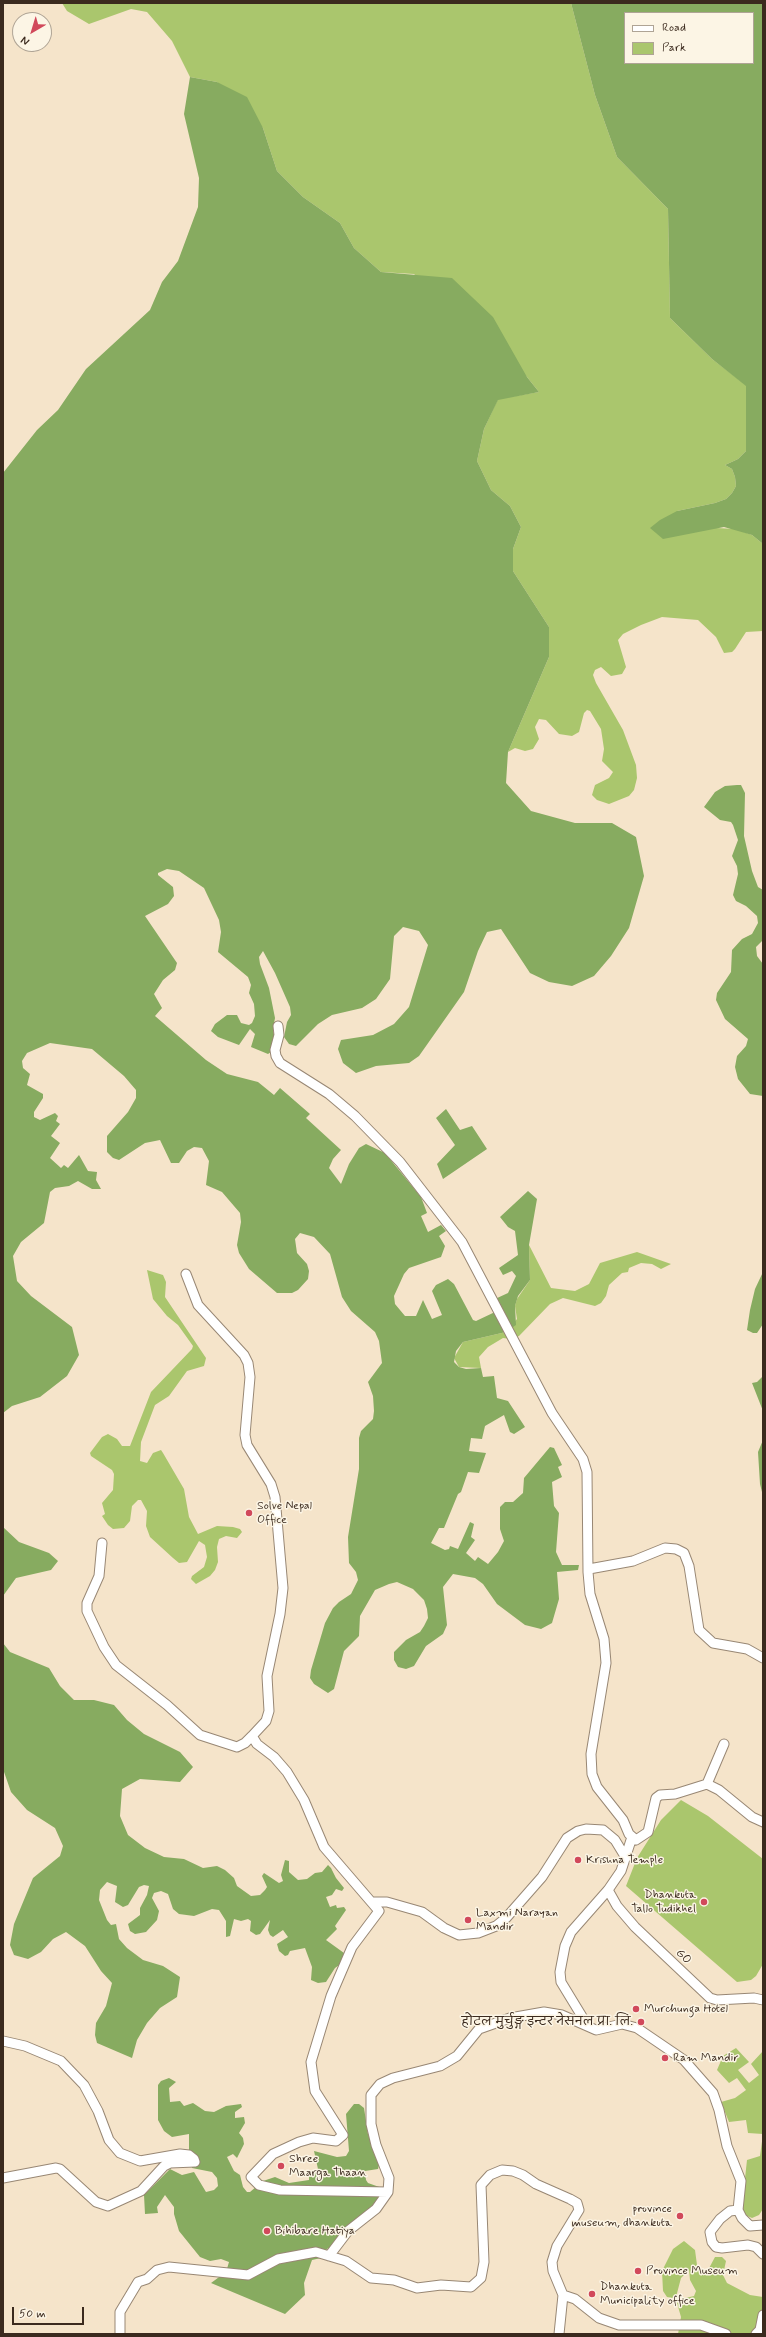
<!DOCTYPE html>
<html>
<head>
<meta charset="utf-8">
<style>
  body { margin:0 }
  #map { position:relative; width:766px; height:2337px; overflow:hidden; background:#f5e4ca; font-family:Mynerve,sans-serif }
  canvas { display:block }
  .frame { position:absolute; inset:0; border:4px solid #3b2a1e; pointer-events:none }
  .legend { position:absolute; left:624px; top:12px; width:130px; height:52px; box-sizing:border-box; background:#fcf5e5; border:1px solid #afa495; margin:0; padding:5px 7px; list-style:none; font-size:12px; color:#3b2a1e }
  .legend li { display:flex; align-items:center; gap:8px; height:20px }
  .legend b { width:20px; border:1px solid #afa495 }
  .north { position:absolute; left:12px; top:12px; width:40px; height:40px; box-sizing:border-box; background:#fcf5e5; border:1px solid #afa495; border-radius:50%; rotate:218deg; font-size:11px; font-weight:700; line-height:16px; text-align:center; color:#3b2a1e }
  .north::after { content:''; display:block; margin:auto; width:14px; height:18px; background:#d1495b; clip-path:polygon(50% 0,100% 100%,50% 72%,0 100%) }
  .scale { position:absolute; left:12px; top:2307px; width:72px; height:18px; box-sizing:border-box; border:2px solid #3b2a1e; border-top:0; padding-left:5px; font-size:12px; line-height:14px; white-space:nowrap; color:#3b2a1e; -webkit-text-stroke:3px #fcf5e5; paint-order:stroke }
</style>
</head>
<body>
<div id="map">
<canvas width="766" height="2337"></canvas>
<div class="frame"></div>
<ul class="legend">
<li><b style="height:5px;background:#fff"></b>Road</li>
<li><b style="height:11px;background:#aac66d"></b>Park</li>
</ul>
<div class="north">N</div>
<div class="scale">50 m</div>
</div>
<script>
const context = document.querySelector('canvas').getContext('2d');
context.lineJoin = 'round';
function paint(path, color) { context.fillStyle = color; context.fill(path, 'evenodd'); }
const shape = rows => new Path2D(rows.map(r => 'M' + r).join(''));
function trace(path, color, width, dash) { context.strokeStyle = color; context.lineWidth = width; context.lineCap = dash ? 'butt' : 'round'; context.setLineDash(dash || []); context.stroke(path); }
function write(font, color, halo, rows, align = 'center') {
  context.font = font + ' Mynerve,"Playpen Sans Deva",sans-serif'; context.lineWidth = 3; context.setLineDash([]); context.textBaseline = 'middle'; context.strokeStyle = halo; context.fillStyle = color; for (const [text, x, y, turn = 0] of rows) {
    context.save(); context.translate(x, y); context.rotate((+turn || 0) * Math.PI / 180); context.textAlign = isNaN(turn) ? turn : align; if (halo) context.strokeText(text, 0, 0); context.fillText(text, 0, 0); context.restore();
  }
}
paint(shape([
  [62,3,571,3,595,95,617,157,668,209,670,318,712,359,746,385,746,451,738,459,725,465,732,469,735,477,736,486,732,493,726,499,715,503,677,511,716,528,736,529,752,535,763,544,763,631,746,632,735,649,732,652,724,653,716,637,698,620,662,617,641,625,623,634,618,640,626,667,622,674,611,676,601,667,595,670,593,675,596,683,623,730,636,765,637,778,634,790,629,796,609,804,597,800,592,795,595,785,609,778,613,772,602,761,604,749,601,729,590,711,587,710,584,713,579,732,572,736,559,734,546,720,539,719,535,727,539,739,533,749,525,751,515,748,508,752,549,657,549,627,513,571,513,549,521,527,510,506,491,490,477,461,484,429,498,399,539,392,527,377,414,274,381,272,354,248,340,223,303,197,277,171,263,128,217,82,190,77,172,41,147,12,131,9,89,24,67,11],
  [529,1245,551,1288,575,1291,589,1284,600,1263,637,1252,671,1264,661,1269,652,1264,641,1263,629,1268,628,1272,622,1273,609,1285,606,1296,601,1303,595,1306,563,1298,550,1304,519,1336,511,1339,503,1338,488,1347,479,1357,481,1368,459,1367,454,1358,463,1342,506,1332,517,1319,515,1306,517,1299,530,1280],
  [147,1270,163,1275,166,1282,165,1297,206,1358,204,1366,187,1371,169,1396,155,1405,141,1442,140,1461,147,1463,153,1453,161,1450,163,1453,184,1489,189,1517,198,1534,217,1526,233,1527,240,1529,242,1532,237,1538,226,1536,219,1539,217,1547,218,1562,215,1570,210,1576,196,1584,191,1579,192,1576,204,1567,207,1557,205,1545,199,1541,187,1562,179,1563,173,1558,150,1537,146,1526,147,1511,141,1500,138,1500,132,1506,130,1521,124,1528,113,1529,108,1525,102,1516,105,1514,102,1503,113,1490,114,1474,112,1470,91,1456,90,1453,102,1437,108,1434,117,1439,122,1446,130,1446,151,1392,192,1349,193,1346,178,1325,167,1316,153,1299],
  [681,1800,708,1816,763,1859,763,1964,756,1976,751,1980,737,1982,626,1886,637,1858,661,1820],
  [736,2048,749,2062,738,2070,749,2083,759,2075,751,2064,763,2051,763,2209,759,2215,752,2218,745,2215,742,2206,747,2160,760,2156,763,2134,748,2133,746,2120,729,2122,721,2102,735,2098,746,2090,737,2078,729,2083,717,2070,723,2056],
  [684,2241,695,2250,697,2265,701,2272,707,2272,715,2257,722,2257,726,2261,723,2275,727,2283,750,2295,763,2297,763,2334,678,2334,681,2317,677,2303,681,2299,694,2296,696,2291,690,2280,689,2270,681,2278,676,2297,673,2298,667,2297,663,2291,662,2271,673,2249]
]), '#aac66d');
paint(shape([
  [571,3,763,3,763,544,752,535,724,527,663,539,650,528,660,520,677,511,715,503,726,499,732,493,736,486,735,477,732,469,725,465,738,459,746,451,746,386,712,359,670,318,668,209,617,157,595,95],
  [625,13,753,13,753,63,625,63],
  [190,77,217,82,247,97,263,128,277,171,303,197,340,223,354,248,381,272,452,278,493,317,527,377,539,392,498,400,484,429,477,461,491,490,510,506,521,527,513,549,513,571,549,627,549,657,508,752,506,783,531,811,575,823,612,823,636,837,644,876,629,928,611,956,594,976,572,986,549,982,530,973,501,929,487,932,478,951,464,992,419,1056,409,1063,376,1066,356,1073,343,1063,338,1049,341,1040,373,1035,394,1024,409,1007,428,945,419,931,403,927,394,936,390,979,376,999,362,1008,332,1015,318,1024,296,1046,289,1044,284,1037,287,1022,291,1015,290,1007,275,973,263,951,259,957,260,964,269,988,275,1018,273,1029,275,1040,271,1052,268,1054,251,1047,255,1034,250,1029,239,1045,218,1037,211,1031,215,1024,227,1015,237,1015,241,1023,249,1025,252,1023,255,1016,254,1004,249,993,251,985,248,977,218,952,221,932,219,920,204,888,179,871,167,869,158,873,158,875,173,887,174,896,168,904,145,916,177,963,175,970,163,980,154,994,162,1008,155,1016,206,1060,227,1074,258,1082,274,1095,280,1088,310,1114,306,1118,341,1150,333,1159,329,1168,341,1184,349,1164,359,1148,366,1144,385,1153,421,1197,427,1213,421,1216,428,1232,441,1225,446,1231,439,1236,445,1246,441,1257,409,1268,404,1274,394,1296,395,1304,405,1316,416,1316,423,1300,432,1319,442,1315,432,1291,436,1285,448,1279,454,1284,473,1320,476,1321,495,1312,506,1332,463,1342,456,1351,454,1362,459,1367,466,1369,481,1368,483,1377,494,1376,497,1398,508,1401,525,1427,514,1434,510,1432,504,1415,485,1426,482,1439,471,1438,469,1451,486,1453,479,1473,468,1472,461,1492,458,1494,444,1528,439,1528,431,1543,445,1550,449,1549,450,1546,458,1549,470,1522,474,1524,471,1537,475,1540,466,1553,475,1561,478,1557,488,1564,498,1552,504,1541,500,1529,500,1507,505,1502,513,1502,523,1493,524,1478,550,1447,554,1448,562,1465,558,1467,562,1477,552,1482,554,1506,559,1513,556,1552,562,1565,579,1565,578,1570,557,1572,559,1599,552,1623,541,1629,525,1625,497,1604,483,1584,475,1578,453,1574,443,1587,447,1625,443,1634,426,1646,414,1666,406,1669,398,1667,394,1660,394,1652,406,1640,420,1632,424,1626,428,1618,427,1609,424,1600,413,1589,397,1582,389,1584,375,1590,360,1616,359,1636,344,1651,334,1689,328,1693,314,1684,310,1678,311,1670,325,1623,333,1608,339,1602,351,1594,358,1580,356,1572,349,1563,348,1537,359,1469,359,1438,361,1431,373,1419,374,1411,373,1396,368,1382,382,1363,379,1341,375,1332,351,1311,342,1297,330,1254,314,1237,300,1233,295,1239,297,1253,307,1264,309,1271,308,1279,298,1290,292,1293,277,1293,249,1269,239,1253,237,1245,241,1222,240,1213,222,1192,206,1185,209,1161,202,1148,194,1147,187,1151,179,1163,171,1163,160,1140,145,1143,119,1160,113,1158,107,1152,107,1136,128,1112,136,1098,136,1090,124,1076,92,1049,50,1043,27,1053,22,1061,23,1068,30,1074,27,1085,43,1094,43,1098,34,1112,34,1117,40,1120,55,1113,58,1116,56,1121,60,1124,51,1136,60,1143,50,1158,61,1168,64,1165,68,1168,79,1155,88,1171,97,1172,96,1180,101,1189,92,1189,78,1181,69,1186,55,1188,50,1192,44,1223,21,1242,13,1256,17,1281,31,1296,72,1327,79,1355,67,1376,40,1397,12,1406,3,1413,3,473,37,430,58,410,86,369,150,310,162,282,178,261,198,207,199,178,184,114],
  [737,785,741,785,745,793,744,836,752,871,758,887,763,890,763,940,756,947,757,956,763,964,763,1096,750,1094,738,1079,735,1067,737,1056,746,1046,748,1039,725,1019,716,1000,717,993,731,972,732,950,742,939,752,934,758,923,757,916,746,906,736,901,733,895,738,874,737,866,732,856,738,840,733,825,731,822,720,820,704,807,715,792,725,786],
  [446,1109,460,1130,472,1126,487,1149,443,1179,437,1164,455,1145,436,1118],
  [528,1191,537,1199,529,1245,530,1280,518,1296,515,1306,516,1325,510,1329,495,1299,508,1293,516,1276,512,1271,503,1275,499,1268,518,1255,515,1231,508,1227,500,1217],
  [763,1272,763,1324,757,1333,753,1333,747,1330,750,1310,755,1289],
  [763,1376,763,1411,752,1383,757,1382],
  [763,1440,763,1496,760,1484,758,1452],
  [3,1527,19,1542,49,1553,58,1561,51,1570,16,1578,3,1596],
  [3,1643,10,1652,49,1668,60,1686,74,1700,94,1700,114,1705,127,1720,144,1734,180,1752,193,1767,180,1782,140,1779,122,1789,120,1816,128,1835,145,1848,164,1857,184,1859,203,1868,217,1866,225,1870,234,1878,237,1886,251,1896,260,1895,265,1890,267,1887,262,1876,264,1873,279,1883,283,1881,281,1875,285,1860,289,1861,289,1872,298,1880,307,1879,315,1873,322,1872,328,1865,331,1868,336,1878,344,1888,342,1891,336,1889,332,1895,326,1897,330,1907,336,1905,337,1908,344,1907,346,1910,335,1926,337,1929,326,1940,344,1953,342,1963,335,1968,326,1982,318,1983,311,1980,312,1967,305,1948,290,1951,288,1955,285,1956,279,1951,277,1944,288,1937,283,1930,273,1937,270,1935,268,1930,270,1920,260,1934,256,1935,250,1931,251,1921,248,1919,241,1921,234,1919,230,1936,226,1937,226,1921,219,1910,212,1909,194,1916,179,1914,173,1909,168,1894,161,1891,154,1893,152,1898,159,1911,157,1920,146,1932,135,1934,130,1931,128,1924,140,1915,140,1908,147,1895,149,1886,144,1885,139,1887,128,1905,123,1907,115,1902,117,1886,107,1882,100,1890,99,1900,107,1920,111,1925,116,1924,119,1939,127,1948,143,1960,163,1966,180,1977,177,1997,160,2008,147,2023,137,2040,132,2058,97,2043,95,2035,96,2023,106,2006,112,1983,101,1971,85,1946,66,1932,53,1939,41,1952,28,1959,14,1955,10,1945,14,1924,33,1878,60,1856,63,1846,55,1828,27,1810,11,1792,3,1769],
  [169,2078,176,2082,169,2088,170,2102,180,2101,184,2106,193,2103,205,2111,214,2112,226,2106,241,2104,242,2107,235,2112,235,2118,244,2117,245,2123,239,2133,243,2138,244,2144,237,2158,233,2154,227,2157,234,2171,240,2175,243,2187,247,2192,250,2192,263,2181,275,2177,289,2183,309,2180,309,2172,318,2169,314,2151,337,2157,346,2156,349,2151,346,2114,354,2104,359,2104,364,2108,368,2134,379,2165,378,2169,365,2171,366,2180,368,2183,382,2188,380,2196,374,2208,334,2245,327,2249,321,2258,312,2260,304,2283,305,2295,285,2314,211,2283,226,2272,229,2262,221,2259,210,2261,200,2257,179,2231,174,2214,174,2207,165,2195,157,2207,158,2213,145,2214,144,2195,170,2169,182,2175,194,2172,206,2192,214,2190,218,2186,217,2178,212,2172,192,2168,189,2152,189,2134,172,2137,164,2131,158,2120,158,2085,161,2081]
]), '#87ab60');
const minor = shape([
  [278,1026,279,1035,275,1050,276,1056,280,1063,329,1094,355,1116,400,1162,462,1242,552,1413,583,1459,587,1472,588,1572,590,1594,604,1639,606,1663,591,1754,592,1774,597,1787,623,1820,629,1834,636,1840,648,1832,656,1798,660,1795,675,1794,707,1784,719,1790,752,1817,763,1822],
  [186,1274,198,1305,244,1355,248,1363,250,1377,245,1435,247,1445,271,1484,275,1497,283,1588,280,1614,267,1676,269,1711,266,1721,252,1736,257,1744,274,1757,287,1772,304,1800,324,1847,379,1911,352,1947,331,1996,311,2062,315,2091,343,2135,336,2141,313,2138,299,2142,273,2154,251,2177,259,2185,280,2190,388,2192],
  [102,1543,99,1576,87,1603,87,1611,104,1647,116,1665,167,1705,200,1735,237,1747,245,1743,252,1736],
  [589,1569,633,1561,665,1548,676,1549,684,1553,689,1566,699,1630,713,1643,747,1649,763,1658],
  [707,1784,724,1744],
  [608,1890,617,1906,635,1927,710,1998,717,2000,754,1998,763,2000],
  [373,1902,387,1902,422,1912,444,1928,459,1935,478,1933,496,1926,506,1918,542,1877,567,1838,578,1831,586,1829,603,1830,615,1840,626,1858],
  [586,2023,561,1982,560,1972,565,1946,571,1932,608,1890,621,1871,632,1837],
  [3,2041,25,2046,61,2061,84,2085,98,2111,109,2140,120,2153,140,2161,180,2154,189,2155,194,2159,195,2162,170,2163,164,2166,141,2191,108,2206,96,2202,60,2169,56,2168,3,2178],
  [738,2210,730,2211,720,2219,710,2232,712,2242,716,2247,722,2248,748,2245,756,2247,763,2254],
  [329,2256,348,2231,376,2209,388,2192,389,2178,376,2145,371,2124,371,2095,380,2084,393,2078,440,2066,457,2056,479,2029,510,2018,544,2012,562,2015,596,2030,622,2024,637,2028,684,2060,713,2093,719,2110,727,2146,741,2181,738,2210,742,2218,750,2226,763,2225],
  [563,2295,575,2299,599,2318,619,2325,701,2325,726,2334],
  [120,2334,120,2312,138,2282,147,2279,157,2270,169,2267,248,2275,278,2259,316,2252,346,2261,371,2278,394,2280,417,2288,441,2285,471,2287,481,2278,484,2262,481,2185,490,2175,502,2170,513,2171,523,2175,536,2184,570,2199,577,2203,579,2210,557,2246,552,2262,553,2271,563,2295,559,2334],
  [756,2334,760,2330,763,2315]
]);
trace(minor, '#988774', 11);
trace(minor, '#fff', 9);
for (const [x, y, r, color] of [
  [249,1513,4,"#d1495b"],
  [578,1860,4,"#d1495b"],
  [704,1902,4,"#d1495b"],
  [468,1920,4,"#d1495b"],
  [636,2009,4,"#d1495b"],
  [641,2022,4,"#d1495b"],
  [665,2058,4,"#d1495b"],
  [281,2166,4,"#d1495b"],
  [680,2216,4,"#d1495b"],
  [267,2231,4,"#d1495b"],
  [638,2271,4,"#d1495b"],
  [592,2294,4,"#d1495b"]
]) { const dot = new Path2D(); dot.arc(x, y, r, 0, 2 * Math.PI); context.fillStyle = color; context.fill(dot); trace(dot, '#fcf5e5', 1.5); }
write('12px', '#3b2a1e', '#fcf5e5', [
  ["Solve Nepal",257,1506],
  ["Office",257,1520],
  ["Krishna Temple",586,1860],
  ["Dhankuta",696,1895,"right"],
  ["Tallo Tudikhel",696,1909,"right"],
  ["Laxmi Narayan",476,1913],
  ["Mandir",476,1927],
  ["Murchunga Hotel",644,2009],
  ["होटल मुर्चुङ्ग इन्टर नेसनल प्रा. लि.",633,2022,"right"],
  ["Ram Mandir",673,2058],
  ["Shree",289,2159],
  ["Maarga Thaan",289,2173],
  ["province",672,2209,"right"],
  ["museum, dhankuta",672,2223,"right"],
  ["Bihibare Hatiya",275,2231],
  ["Province Museum",646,2271],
  ["Dhankuta",600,2287],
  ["Municipality office",600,2301]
], 'left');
write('12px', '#3b2a1e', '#fcf5e5', [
  ["GO",683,1957,44]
]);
</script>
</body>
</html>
